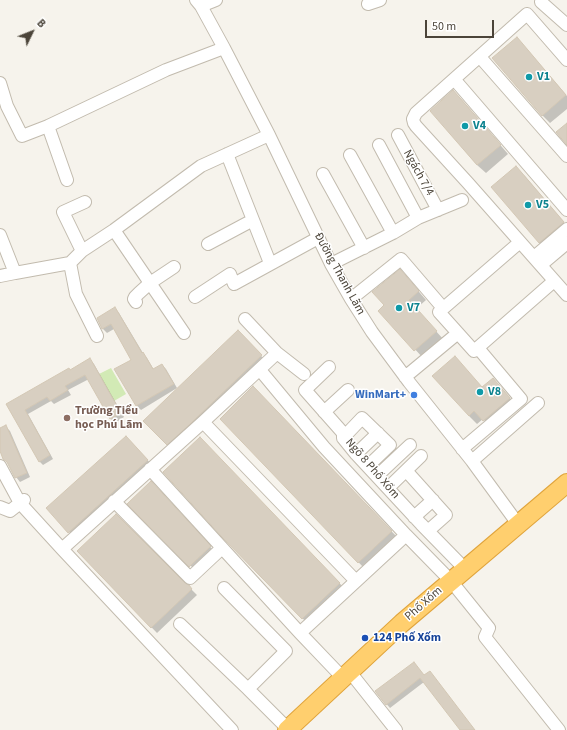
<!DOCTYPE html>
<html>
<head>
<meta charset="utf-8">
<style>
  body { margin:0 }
  #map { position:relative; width:567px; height:730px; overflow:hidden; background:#f6f3ec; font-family:"Source Sans 3",sans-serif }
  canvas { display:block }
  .north { position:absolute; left:12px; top:12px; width:40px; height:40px; -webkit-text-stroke:3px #fff; paint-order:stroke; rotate:47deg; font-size:11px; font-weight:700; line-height:16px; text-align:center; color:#4b4439 }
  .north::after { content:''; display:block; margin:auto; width:14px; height:18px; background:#4b4439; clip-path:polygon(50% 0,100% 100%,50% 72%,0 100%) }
  .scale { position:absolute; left:425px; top:20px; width:69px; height:18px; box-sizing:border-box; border:2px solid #4b4439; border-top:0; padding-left:5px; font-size:12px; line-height:14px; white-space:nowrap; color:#4b4439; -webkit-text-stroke:3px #fff; paint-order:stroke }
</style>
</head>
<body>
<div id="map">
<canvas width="567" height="730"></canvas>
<div class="north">B</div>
<div class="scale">50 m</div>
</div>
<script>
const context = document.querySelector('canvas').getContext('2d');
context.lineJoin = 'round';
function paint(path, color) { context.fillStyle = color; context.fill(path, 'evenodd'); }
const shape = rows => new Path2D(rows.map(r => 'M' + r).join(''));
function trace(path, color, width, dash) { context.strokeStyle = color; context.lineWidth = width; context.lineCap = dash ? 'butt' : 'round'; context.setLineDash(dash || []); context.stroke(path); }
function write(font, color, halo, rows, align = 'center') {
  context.font = font + ' "Source Sans 3",sans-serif'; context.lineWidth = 3; context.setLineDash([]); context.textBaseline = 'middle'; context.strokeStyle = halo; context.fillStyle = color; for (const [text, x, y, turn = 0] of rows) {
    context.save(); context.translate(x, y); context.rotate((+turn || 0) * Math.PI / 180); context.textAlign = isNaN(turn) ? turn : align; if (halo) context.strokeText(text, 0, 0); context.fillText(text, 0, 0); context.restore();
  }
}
paint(shape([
  [111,368,126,394,114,401,99,374]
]), '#d2eab5');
paint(shape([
  [525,47,567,96,567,109,550,123,542,115],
  [453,91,461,99,508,154,486,173,477,165,431,111],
  [524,175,567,226,547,251,539,243],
  [408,279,426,300,416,309,444,340,423,358,380,311,386,305],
  [115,309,119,313,143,353,147,358,154,370,162,365,166,369,177,388,141,410,137,406,116,370,132,360,114,329,107,333,103,329,98,319],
  [238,332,266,361,173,449,145,421],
  [90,360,94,364,124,417,115,423,111,419,89,379,68,390,71,395,54,404,51,401,28,414,53,459,43,465,39,461,7,404],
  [493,379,518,407,492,428,483,419,477,424,469,416,483,388],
  [253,388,397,537,364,568,221,419],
  [6,427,10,431,30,477,20,482,16,477,0,449,0,429],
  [200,438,345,589,308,624,222,535],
  [131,442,153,466,74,537,69,532],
  [156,488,215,552,196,571,129,504],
  [78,551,188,586,197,595,157,633],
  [424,676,475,730,461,730,424,682,390,708,376,692]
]), '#0003');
const building = shape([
  [517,37,566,95,542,116,492,58,517,37],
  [453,90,501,145,477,165,430,111,453,90],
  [567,123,567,145,556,132,567,123],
  [516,166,564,222,539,243,491,187,516,166],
  [400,269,419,291,409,300,437,331,414,351,378,311,384,305,372,292,400,269],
  [115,307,142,353,143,352,153,369,162,364,174,384,136,406,114,369,131,360,111,324,102,329,97,318,115,307],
  [238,330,262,355,189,425,167,445,143,421,238,330],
  [455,356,482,387,493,378,510,398,483,421,474,411,469,416,432,376,455,356],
  [90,358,121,413,110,419,85,375,65,386,68,390,50,401,47,397,25,410,50,455,39,462,6,404,69,368,70,370,90,358],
  [253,386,392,531,358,563,220,419,253,386],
  [6,425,27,473,15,478,7,462,3,459,0,451,0,428,6,425],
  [126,436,148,460,68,533,46,508,126,436],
  [200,437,340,583,302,619,221,536,163,472,200,437],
  [151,481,211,546,189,567,127,504,151,481],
  [116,514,185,583,189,585,192,589,151,628,77,551,116,514],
  [414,662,424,675,430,671,475,730,460,730,420,678,386,705,375,691,414,662]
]);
paint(building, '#d8cfc1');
trace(building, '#d3c7b4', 1);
const minor = shape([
  [196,0,201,6,224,48,269,135,331,264,351,299,372,332,409,382,472,461,518,524],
  [541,2,567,25],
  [368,4,380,0],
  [201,6,216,0],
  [480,57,567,156],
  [567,60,527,14,416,113,413,119,414,123,416,126,468,183,567,295],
  [454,79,567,210],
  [0,83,7,106,22,136,48,126,166,70,224,48],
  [48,126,67,180],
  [398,135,438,210],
  [379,145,418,218],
  [227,154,270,263],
  [350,155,393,233],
  [323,174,364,248],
  [114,230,184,333],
  [0,235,15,273,70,263,82,251,114,230,201,166,269,135],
  [520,242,439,312,474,351,554,281],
  [208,244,253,220],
  [82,251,63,212,85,202],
  [534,257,567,229],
  [70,263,76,294,97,336],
  [331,264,393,233,418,218,462,200],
  [541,265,567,243],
  [0,276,15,273],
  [195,297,230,274,234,284,318,238],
  [351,299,401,259,443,308],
  [136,302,134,299,135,297,139,293,150,283,174,267],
  [245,319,277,353],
  [329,367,305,390,343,433,343,438,356,454,421,524,465,569],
  [260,370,324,447,406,535,451,581,489,628,485,637,559,730],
  [405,377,458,333],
  [324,412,348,390],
  [203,422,356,581],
  [343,438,362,418,390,445,368,466],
  [462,449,521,399,478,348],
  [356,454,378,433],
  [472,461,538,403],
  [0,466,20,503,62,549,232,730],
  [150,469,300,633,343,678],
  [410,475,446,515,428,531],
  [377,476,410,445],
  [388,488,421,456],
  [114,501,190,578,222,548],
  [0,507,10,511,24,500],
  [414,517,433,500],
  [62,549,203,422,277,353,304,374],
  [224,588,286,651,248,689,288,729],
  [180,624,248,689],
  [300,633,406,535],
  [350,672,396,730]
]);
const highway = shape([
  [287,730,402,623,567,483]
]);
trace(minor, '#c2bbae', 14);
trace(highway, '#e0a43c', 20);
trace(minor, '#fff', 12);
trace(highway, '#ffcf6e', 18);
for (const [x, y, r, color] of [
  [529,77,4,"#0f9aa8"],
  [465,126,4,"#0f9aa8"],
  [528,205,4,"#0f9aa8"],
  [399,308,4,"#0f9aa8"],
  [480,392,4,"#0f9aa8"],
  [414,395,4,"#3f7fe0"],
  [67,418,4,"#8d6e63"],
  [365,638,4,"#1a4fb4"]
]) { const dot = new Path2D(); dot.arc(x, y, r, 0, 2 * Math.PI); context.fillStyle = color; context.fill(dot); trace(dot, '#fff', 1.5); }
write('bold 12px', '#0d838f', '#fff', [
  ["V1",537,77],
  ["V4",473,126],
  ["V5",536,205],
  ["V7",407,308],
  ["V8",488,392]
], 'left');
write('12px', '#4b4439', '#fff', [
  ["Ngách 7/4",418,173,61],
  ["Đường Thanh Lãm",339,274,61],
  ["Ngõ 8 Phố Xốm",372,469,49],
  ["Phố Xốm",424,604,-41]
]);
write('bold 12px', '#366cbe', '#fff', [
  ["WinMart+",406,395]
], 'right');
write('bold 12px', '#785e54', '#fff', [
  ["Trường Tiểu",75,411],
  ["học Phú Lãm",75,425]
], 'left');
write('bold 12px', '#164399', '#fff', [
  ["124 Phố Xốm",373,638]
], 'left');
</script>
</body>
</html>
